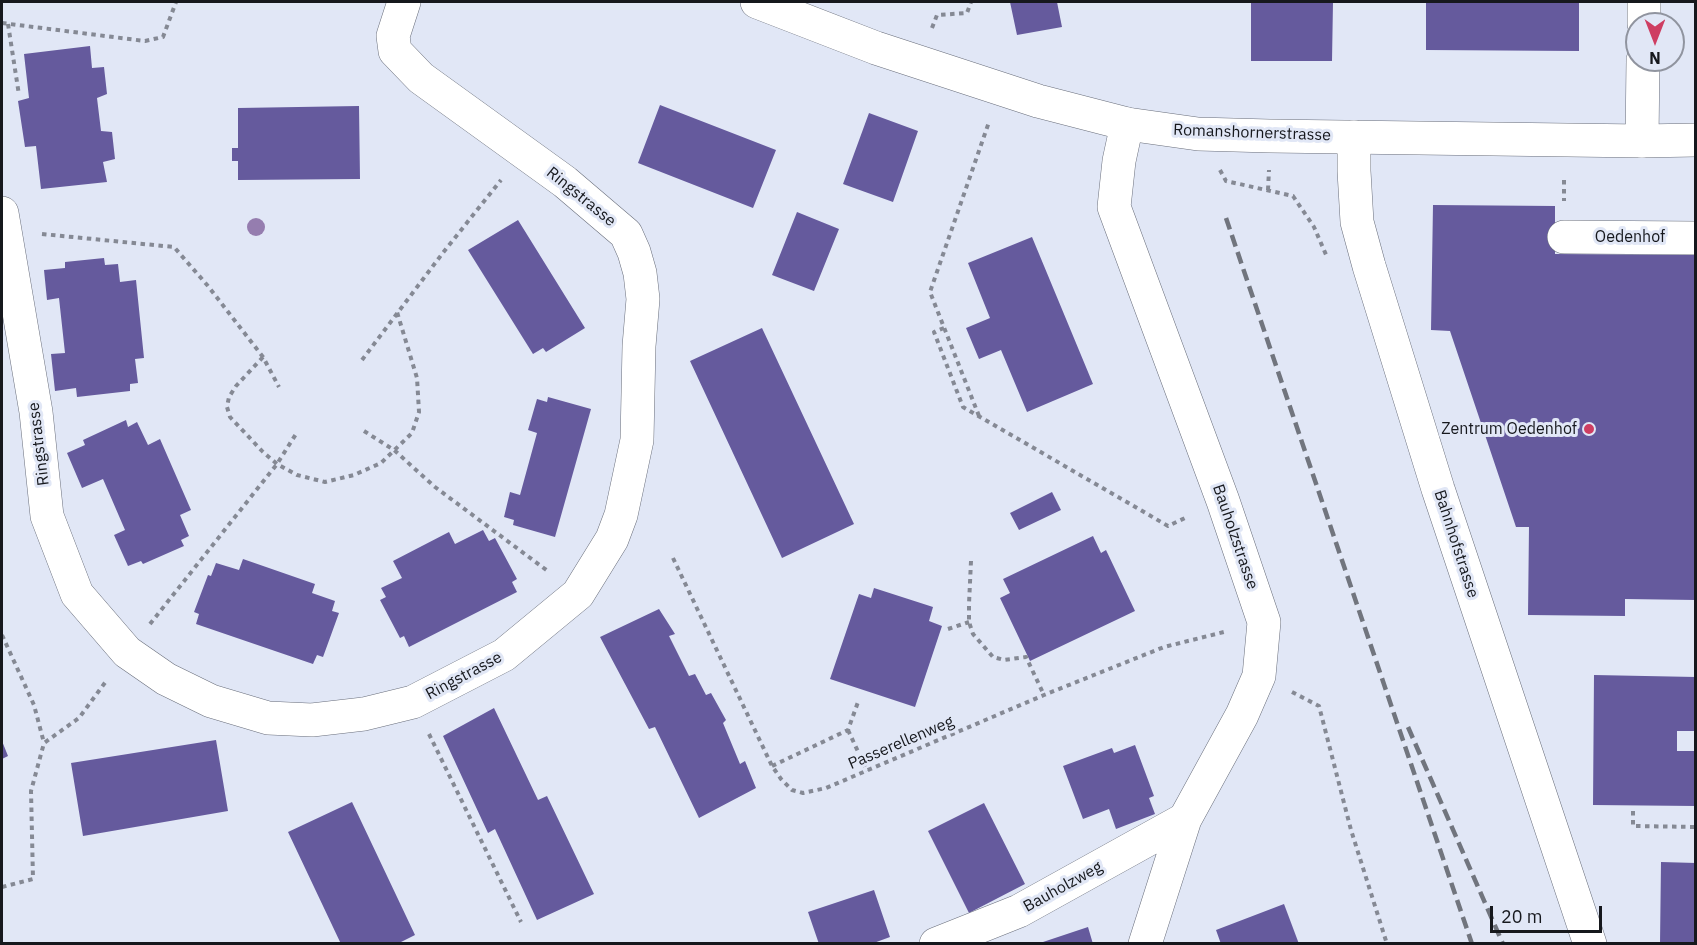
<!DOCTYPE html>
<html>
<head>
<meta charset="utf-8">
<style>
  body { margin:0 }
  #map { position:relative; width:1697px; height:945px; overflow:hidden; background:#e1e7f6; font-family:"IBM Plex Sans",sans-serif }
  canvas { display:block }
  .frame { position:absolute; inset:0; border:3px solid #16181d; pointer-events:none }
  .north { position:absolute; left:1625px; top:12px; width:60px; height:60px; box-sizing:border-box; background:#e1e7f6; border:2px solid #90949f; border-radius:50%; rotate:180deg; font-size:16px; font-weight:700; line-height:24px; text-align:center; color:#16181d }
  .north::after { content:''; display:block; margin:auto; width:21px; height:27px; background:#ce3e62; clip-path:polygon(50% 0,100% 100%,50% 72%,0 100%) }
  .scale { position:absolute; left:1490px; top:906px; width:112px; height:27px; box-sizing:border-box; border:3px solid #16181d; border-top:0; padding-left:8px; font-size:18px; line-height:21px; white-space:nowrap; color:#16181d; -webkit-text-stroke:4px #e1e7f6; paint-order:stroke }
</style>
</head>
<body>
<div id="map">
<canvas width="1697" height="945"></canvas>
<div class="frame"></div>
<div class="north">N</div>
<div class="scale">20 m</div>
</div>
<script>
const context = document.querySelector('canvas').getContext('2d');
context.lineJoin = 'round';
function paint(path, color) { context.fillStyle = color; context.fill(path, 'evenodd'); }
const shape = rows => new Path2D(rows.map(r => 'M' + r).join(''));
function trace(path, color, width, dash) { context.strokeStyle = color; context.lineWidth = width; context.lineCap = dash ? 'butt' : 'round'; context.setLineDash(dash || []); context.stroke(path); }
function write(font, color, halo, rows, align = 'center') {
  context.font = font + ' "IBM Plex Sans",sans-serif'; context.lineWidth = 6; context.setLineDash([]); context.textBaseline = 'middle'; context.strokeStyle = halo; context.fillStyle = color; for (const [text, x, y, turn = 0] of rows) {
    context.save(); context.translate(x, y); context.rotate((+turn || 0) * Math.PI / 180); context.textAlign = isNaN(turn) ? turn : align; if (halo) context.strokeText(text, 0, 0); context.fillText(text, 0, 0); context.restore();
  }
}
paint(shape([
  [1010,2,1057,2,1062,27,1017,35],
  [1251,2,1333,2,1332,61,1251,61],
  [1426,2,1579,2,1579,51,1426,50],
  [90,46,92,68,104,67,107,94,97,98,101,131,112,132,115,159,103,162,107,182,41,189,36,146,25,147,18,101,29,98,24,54],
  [660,105,776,150,753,208,638,163],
  [359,106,360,179,238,180,238,161,232,161,232,148,238,148,238,108],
  [869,113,918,131,893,202,843,184],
  [1433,205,1555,206,1555,254,1696,255,1696,600,1625,599,1625,616,1528,615,1529,527,1516,527,1450,331,1431,330],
  [797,212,839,229,814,291,772,275],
  [518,220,585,328,546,352,543,348,533,354,468,250],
  [1032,237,1093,384,1027,412,1001,350,979,359,966,328,990,318,968,263],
  [104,258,105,265,118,264,120,282,136,280,144,358,135,359,138,383,130,384,130,391,77,397,76,388,55,391,51,354,65,353,59,298,47,300,44,270,65,268,65,262],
  [762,328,854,524,782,558,690,361],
  [548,397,591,409,555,537,513,525,514,520,504,517,510,492,520,495,537,433,528,430,537,399,547,402],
  [126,420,128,427,137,422,148,445,160,439,191,510,180,515,189,536,181,540,184,546,143,564,141,561,128,566,114,535,125,530,103,479,82,488,67,453,85,445,83,440],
  [1052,492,1061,510,1019,530,1010,513],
  [483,530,489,541,495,538,517,579,512,582,517,592,409,647,404,636,400,638,380,600,386,597,381,588,402,578,393,561,449,532,455,544],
  [1093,536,1101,553,1106,550,1135,611,1030,661,1000,598,1010,593,1003,579],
  [243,559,315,584,312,593,335,601,332,611,339,613,323,657,317,655,313,664,196,624,199,614,194,612,208,575,211,576,216,563,239,570],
  [874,588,933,607,929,621,942,626,915,707,830,679,859,594,871,598],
  [659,609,675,634,669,636,689,676,695,674,706,695,711,693,726,720,723,723,740,764,745,761,756,788,699,818,655,727,649,729,600,637],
  [1594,675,1696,677,1696,731,1677,731,1677,751,1696,751,1696,806,1593,805],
  [494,708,538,800,547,796,594,894,537,920,495,829,488,833,443,736],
  [216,740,228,811,83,836,71,763],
  [2,741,8,756,2,759],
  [1135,745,1154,796,1149,798,1155,814,1116,829,1109,809,1083,819,1063,766,1112,748,1114,753],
  [352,802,415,935,397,944,341,944,288,832],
  [984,803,1025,884,969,913,928,831],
  [1661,862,1696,863,1696,944,1660,944],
  [874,890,890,937,871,944,819,944,808,912],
  [1284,904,1299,944,1221,944,1216,930],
  [1088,927,1093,944,1040,944,1040,943]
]), '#655a9d');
const street = shape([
  [1644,24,1644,2],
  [1127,124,1119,161,1114,207,1223,501,1264,622,1259,676,1242,715,1185,819,1145,944],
  [1354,137,1354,171,1357,222,1369,266,1438,489,1590,944],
  [1642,141,1643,60],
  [2,213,36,412,47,516,77,594,127,652,166,679,211,701,268,718,312,720,364,714,413,702,504,655,578,594,612,539,621,515,637,440,639,346,643,299,640,273,634,252,626,234,565,182,421,78,395,51,393,36,404,2],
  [1564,237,1696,238],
  [936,944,1019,911,1185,819]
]);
const secondary = shape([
  [757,2,876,48,1038,101,1127,124,1198,134,1270,136,1642,141,1696,140]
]);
trace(street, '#696e7b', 34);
trace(secondary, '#696e7b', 34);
trace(shape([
  [2,23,145,41,163,37,176,2],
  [8,24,19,95],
  [932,28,937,15,967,13,971,2],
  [1220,170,1226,181,1293,196,1314,227,1327,257],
  [1564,180,1564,201],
  [1268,190,1269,170],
  [42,234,174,247,208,286,263,357,279,387],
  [944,328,934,332,963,407,1168,526,1185,518],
  [263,357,236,386,229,397,227,407,230,417,263,452,277,464,297,475,325,482,354,475,381,463,412,433,419,412,417,378,397,312],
  [362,360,442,254,501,180],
  [979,416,930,292,989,122],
  [364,431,394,450,435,487,549,572],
  [673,558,772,766,781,779,792,790,803,793,826,788,1044,695,1164,647,1228,631],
  [971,561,969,604,969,622,973,634,993,657,1004,660,1026,657,1044,695],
  [150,624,277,464,296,434],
  [948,629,969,622],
  [2,635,34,705,44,743],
  [1292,692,1319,706,1351,830,1387,944],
  [848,730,867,771],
  [429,734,521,922],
  [772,766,848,730,858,702],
  [1633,811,1633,826,1696,827],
  [2,887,33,879,31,791,44,743,79,718,107,680]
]), '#858994', 4, [4.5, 4.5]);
trace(street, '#fff', 33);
trace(secondary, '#fff', 33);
trace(shape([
  [1226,218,1472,944],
  [1408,727,1503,944]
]), '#71757e', 4.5, [12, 6]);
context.fillStyle = '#957daf';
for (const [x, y] of [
  [256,227]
]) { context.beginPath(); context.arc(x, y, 9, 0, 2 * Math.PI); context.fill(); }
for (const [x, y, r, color] of [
  [1589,429,6,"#ce3e62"]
]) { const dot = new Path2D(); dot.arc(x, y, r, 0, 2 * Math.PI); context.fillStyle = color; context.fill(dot); trace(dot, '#e1e7f6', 2); }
write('16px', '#16181d', '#e1e7f6', [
  ["Romanshornerstrasse",1252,133,2],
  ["Ringstrasse",581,197,39],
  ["Oedenhof",1630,237],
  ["Ringstrasse",39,444,-97],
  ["Bauholzstrasse",1235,537,71],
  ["Bahnhofstrasse",1456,544,72],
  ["Ringstrasse",464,676,-28],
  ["Passerellenweg",901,743,-23],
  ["Bauholzweg",1063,887,-29]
]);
write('16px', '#16181d', '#e1e7f6', [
  ["Zentrum Oedenhof",1577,429]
], 'right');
</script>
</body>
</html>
